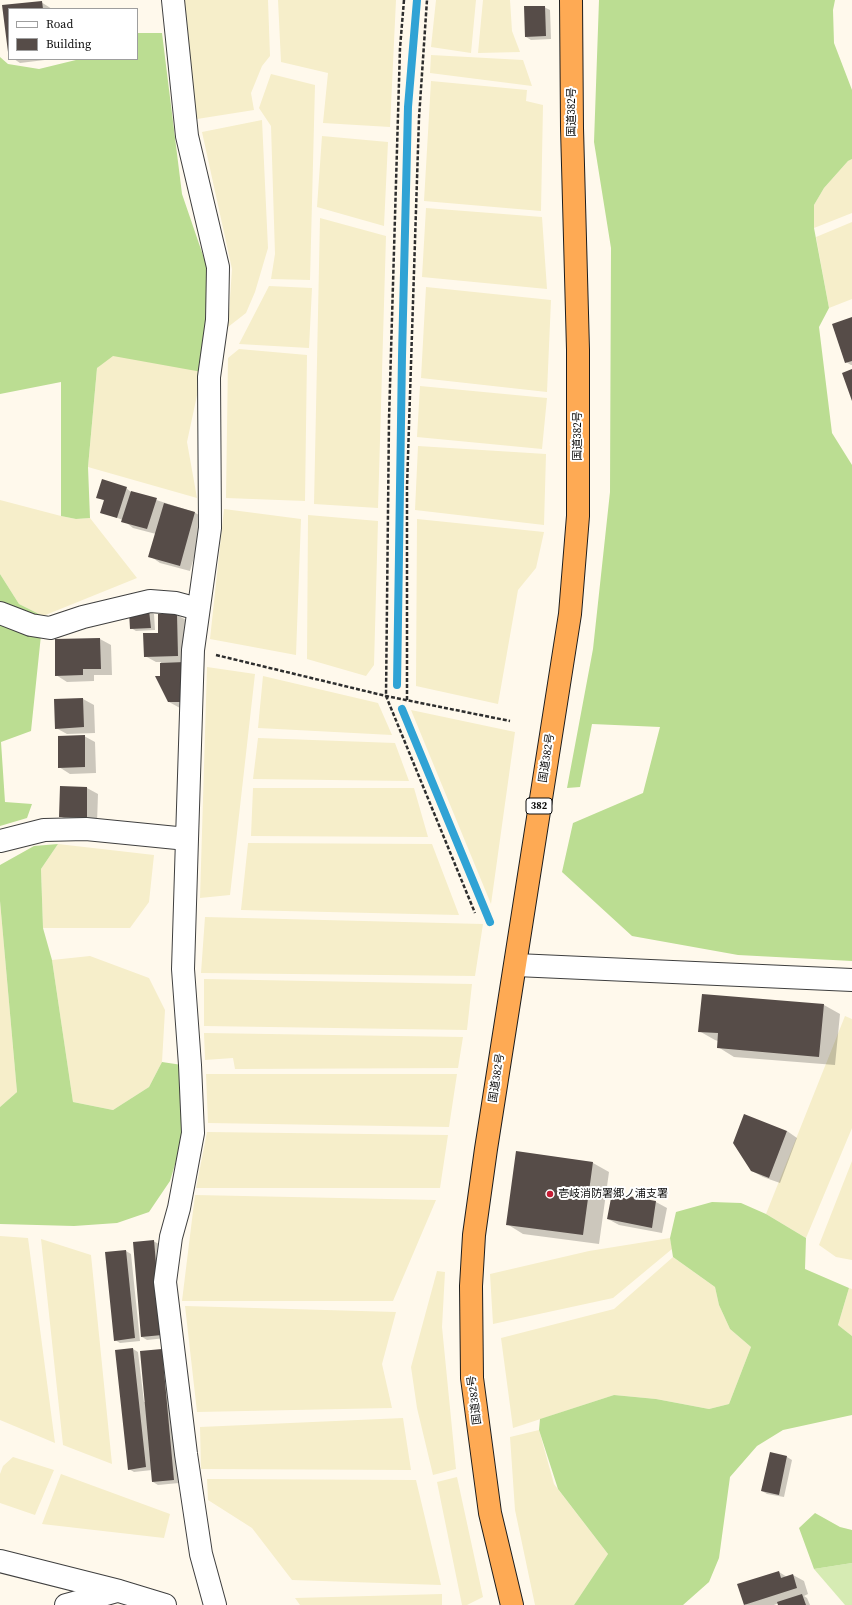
<!DOCTYPE html>
<html>
<head>
<meta charset="utf-8">
<style>
  body { margin:0 }
  #map { position:relative; width:852px; height:1605px; overflow:hidden; background:#fff9ec; font-family:"Source Serif 4",serif }
  canvas { display:block }
  .legend { position:absolute; left:8px; top:8px; width:130px; height:52px; box-sizing:border-box; background:#fff; border:1px solid #9e9e9e; margin:0; padding:5px 7px; list-style:none; font-size:12px; color:#0c0c0c }
  .legend li { display:flex; align-items:center; gap:8px; height:20px }
  .legend b { width:20px; border:1px solid #9e9e9e }
</style>
</head>
<body>
<div id="map">
<canvas width="852" height="1605"></canvas>
<ul class="legend">
<li><b style="height:5px;background:#fff"></b>Road</li>
<li><b style="height:11px;background:#564c48"></b>Building</li>
</ul>
</div>
<script>
const context = document.querySelector('canvas').getContext('2d');
context.lineJoin = 'round';
function paint(path, color) { context.fillStyle = color; context.fill(path, 'evenodd'); }
const shape = rows => new Path2D(rows.map(r => 'M' + r).join(''));
function trace(path, color, width, dash) { context.strokeStyle = color; context.lineWidth = width; context.lineCap = dash ? 'butt' : 'round'; context.setLineDash(dash || []); context.stroke(path); }
function write(font, color, halo, rows, align = 'center') {
  context.font = font + ' "Source Serif 4","Noto Sans JP",serif'; context.lineWidth = 4; context.setLineDash([]); context.textBaseline = 'middle'; context.strokeStyle = halo; context.fillStyle = color; for (const [text, x, y, turn = 0] of rows) {
    context.save(); context.translate(x, y); context.rotate((+turn || 0) * Math.PI / 180); context.textAlign = isNaN(turn) ? turn : align; if (halo) context.strokeText(text, 0, 0); context.fillText(text, 0, 0); context.restore();
  }
}
paint(shape([
  [185,0,268,0,270,56,262,66,251,93,254,110,197,119,184,14],
  [278,0,396,0,390,127,323,123,328,73,281,62],
  [436,0,476,0,471,53,431,47],
  [483,0,510,0,512,31,520,52,478,53],
  [431,55,523,60,532,86,430,73],
  [271,74,315,85,310,280,271,279,275,254,271,126,259,108],
  [431,81,527,90,526,101,543,105,541,211,424,201],
  [262,120,268,248,255,292,246,313,228,327,232,269,202,132],
  [322,136,388,142,384,226,317,207],
  [852,159,852,213,814,228,814,205,824,188,848,161],
  [426,208,542,217,547,289,422,277],
  [320,218,386,236,378,508,314,504],
  [852,222,852,299,829,308,816,237],
  [269,286,312,288,309,348,239,344],
  [426,287,551,300,547,392,421,378],
  [239,349,307,355,305,501,226,498,228,358],
  [113,351,202,372,187,442,197,498,88,467,97,368],
  [420,386,547,398,542,449,417,437],
  [418,446,546,454,544,525,415,510],
  [0,500,61,516,76,519,90,518,137,578,43,616,19,604,0,574],
  [224,509,301,519,296,655,210,639],
  [308,515,378,521,374,665,366,676,307,659],
  [417,519,544,532,536,568,518,590,498,704,416,686],
  [207,667,255,674,230,895,200,898],
  [263,676,378,703,392,735,258,728],
  [411,710,515,732,491,904],
  [258,738,395,743,409,781,253,779],
  [253,788,414,788,428,837,251,836],
  [248,843,432,844,459,915,241,910],
  [58,844,154,855,149,902,130,928,43,928,41,869],
  [0,901,17,1092,0,1107],
  [205,917,483,924,475,976,201,973],
  [90,956,149,978,165,1010,162,1062,149,1087,113,1110,73,1102,52,960],
  [204,979,472,984,467,1030,204,1026],
  [845,1016,852,1019,852,1128,806,1238,766,1214],
  [204,1033,463,1037,458,1068,235,1069,233,1058,205,1060],
  [206,1074,457,1074,449,1127,208,1123],
  [207,1132,448,1135,440,1188,196,1188],
  [852,1161,852,1260,836,1257,819,1245],
  [195,1195,436,1200,393,1301,182,1301],
  [0,1236,28,1238,55,1443,0,1420],
  [670,1238,672,1249,613,1298,493,1324,490,1274,589,1251],
  [41,1239,91,1255,112,1464,63,1445],
  [673,1257,715,1287,719,1305,730,1329,751,1347,729,1404,709,1409,656,1399,614,1395,513,1428,501,1338,614,1309],
  [437,1271,445,1272,442,1327,456,1469,433,1475,417,1408,411,1367],
  [849,1288,852,1289,852,1336,838,1325],
  [185,1306,396,1312,382,1364,392,1408,197,1412],
  [403,1418,411,1470,201,1469,200,1427],
  [539,1430,554,1484,608,1554,574,1605,535,1605,515,1510,510,1437],
  [13,1457,54,1470,35,1515,0,1503,0,1474,3,1466],
  [61,1474,170,1514,164,1538,42,1524],
  [457,1477,483,1597,467,1605,462,1605,437,1482],
  [207,1479,416,1480,441,1585,292,1580,252,1528,208,1500],
  [442,1594,442,1605,300,1605,295,1598]
]), '#f6eeca');
paint(shape([
  [852,1563,852,1605,845,1605,814,1569]
]), '#d6ebb3');
paint(shape([
  [599,0,835,0,833,10,834,43,852,90,852,159,848,161,824,188,814,205,814,228,829,308,819,327,832,433,852,465,852,961,738,955,632,936,562,872,573,823,643,793,660,727,592,724,580,787,567,788,593,649,610,492,611,248,594,142],
  [137,33,162,33,182,194,208,270,202,372,113,356,97,368,88,467,90,518,76,519,61,516,61,382,0,394,0,57,8,64,39,69,80,59,137,59],
  [0,574,19,604,43,616,31,731,1,742,5,802,32,804,27,818,0,826],
  [58,844,41,869,43,928,52,960,73,1102,113,1110,149,1087,162,1062,182,1065,183,1138,170,1181,149,1212,117,1223,74,1226,0,1224,0,1107,17,1092,0,901,0,865,34,846],
  [712,1202,741,1203,766,1214,806,1238,805,1269,849,1288,838,1325,852,1336,852,1415,783,1430,757,1446,730,1477,719,1558,709,1582,683,1605,574,1605,608,1554,558,1489,539,1430,540,1419,614,1395,656,1399,709,1409,729,1404,751,1347,730,1329,719,1305,715,1287,673,1257,670,1238,676,1212],
  [815,1513,840,1527,852,1530,852,1563,814,1569,799,1528]
]), '#bbdd92');
paint(shape([
  [41,2,52,9,9,9,9,51,4,6],
  [544,7,550,10,551,39,531,40,526,37],
  [14,59,53,59,20,63],
  [852,318,852,365,851,365,846,362],
  [126,488,131,492,194,512,205,519,190,571,160,563,150,556,156,534,133,528,123,520,101,512,105,501,97,497],
  [149,611,154,614,155,630,136,631,131,628],
  [159,615,177,615,188,621,196,707,180,708,169,702,161,677,161,662,156,662,145,656,159,634],
  [100,639,111,645,112,675,94,675,94,681,67,682,56,675,56,640],
  [83,699,94,705,95,733,67,734,56,728],
  [84,736,95,742,96,773,70,774,59,767],
  [87,788,98,794,97,823,71,822,60,816],
  [824,1005,840,1014,835,1065,734,1057,718,1047,718,1041,715,1040,699,1031],
  [787,1131,797,1138,780,1183,763,1177,752,1171],
  [517,1153,593,1163,609,1172,599,1244,523,1234,507,1224],
  [613,1194,656,1202,667,1208,662,1233,619,1225,608,1219],
  [153,1241,159,1244,166,1338,147,1340,142,1337],
  [126,1251,131,1254,140,1341,120,1343,115,1340],
  [133,1349,138,1352,144,1402,146,1402,162,1350,167,1353,179,1483,158,1485,153,1482,152,1470,134,1472,129,1469,116,1351],
  [770,1453,787,1457,792,1460,784,1497,767,1494,762,1491],
  [779,1572,787,1577,793,1575,804,1581,808,1594,804,1596,807,1598,810,1605,779,1605,779,1603,774,1605,745,1605]
]), '#0003');
trace(shape([
  [397,685,402,356,408,107,417,0],
  [402,709,490,922]
]), '#30a3d5', 8);
paint(shape([
  [42,1,43,9,9,9,8,52,2,5],
  [524,6,545,6,546,36,525,37],
  [852,317,852,361,845,363,832,324],
  [852,369,852,401,842,373],
  [102,479,127,487,117,518,100,513,104,500,96,498],
  [131,491,157,498,147,529,121,522],
  [164,503,195,512,180,566,148,557],
  [149,610,151,628,130,629,129,611],
  [158,614,177,614,178,656,144,657,143,633,158,633],
  [100,638,101,669,83,669,83,675,55,676,55,639],
  [185,662,186,702,168,702,155,676,160,676,160,663],
  [83,698,84,727,55,729,54,699],
  [85,735,85,767,58,768,58,736],
  [60,786,87,787,87,818,59,817],
  [702,994,824,1004,819,1057,717,1048,718,1033,698,1032],
  [744,1114,787,1131,769,1178,751,1171,733,1143],
  [516,1151,593,1162,583,1235,506,1225],
  [612,1193,656,1201,652,1228,607,1219],
  [154,1240,162,1335,141,1337,133,1242],
  [126,1250,135,1338,114,1341,105,1252],
  [133,1348,146,1467,128,1470,115,1350],
  [162,1349,174,1480,152,1482,140,1351],
  [770,1452,787,1456,779,1495,761,1491],
  [779,1571,781,1578,793,1574,797,1588,744,1605,737,1584],
  [802,1594,806,1605,778,1605,777,1602]
]), '#564c48');
const minor = shape([
  [173,0,187,136,218,267,217,320,209,377,210,528,193,650,187,839,183,969,190,1065,193,1133,179,1208,171,1237,165,1282,186,1454,201,1554,215,1605],
  [0,613,31,625,50,628,83,617,150,601,176,603,198,609],
  [0,841,44,830,86,829,187,839],
  [516,965,852,980],
  [0,1561,119,1591,165,1605],
  [66,1605,117,1591]
]);
const trunk = shape([
  [512,1605,490,1513,472,1378,471,1286,474,1235,486,1149,570,614,578,516,578,350,572,128,571,0]
]);
trace(minor, '#3f3f3f', 24);
trace(trunk, '#1d1d1d', 24);
trace(shape([
  [404,0,400,48,389,419,386,696,475,913],
  [216,655,386,696,510,721],
  [407,700,407,487,419,118,427,0]
]), '#2e2e2e', 2.5, [4, 2]);
trace(minor, '#fff', 22);
trace(trunk, '#feaa54', 22);
for (const [x, y, r, color] of [
  [550,1194,4,"#c41d35"]
]) { const dot = new Path2D(); dot.arc(x, y, r, 0, 2 * Math.PI); context.fillStyle = color; context.fill(dot); trace(dot, '#fff', 1.5); }
for (const [x, y, w] of [
  [539,806,26]
]) { const box = new Path2D(); box.roundRect(x - w / 2, y - 8, w, 16, 3); context.fillStyle = '#fff'; context.fill(box); trace(box, '#0c0c0c', 1); }
write('bold 10px', '#0c0c0c', null, [
  ["382",539,806]
]);
write('11px', '#0c0c0c', '#fff', [
  ["国道382号",572,112,-90],
  ["国道382号",578,436,-90],
  ["国道382号",547,758,-81],
  ["国道382号",497,1078,-81],
  ["国道382号",475,1400,-97]
]);
write('11px', '#0c0c0c', '#fff', [
  ["壱岐消防署郷ノ浦支署",558,1194]
], 'left');
</script>
</body>
</html>
